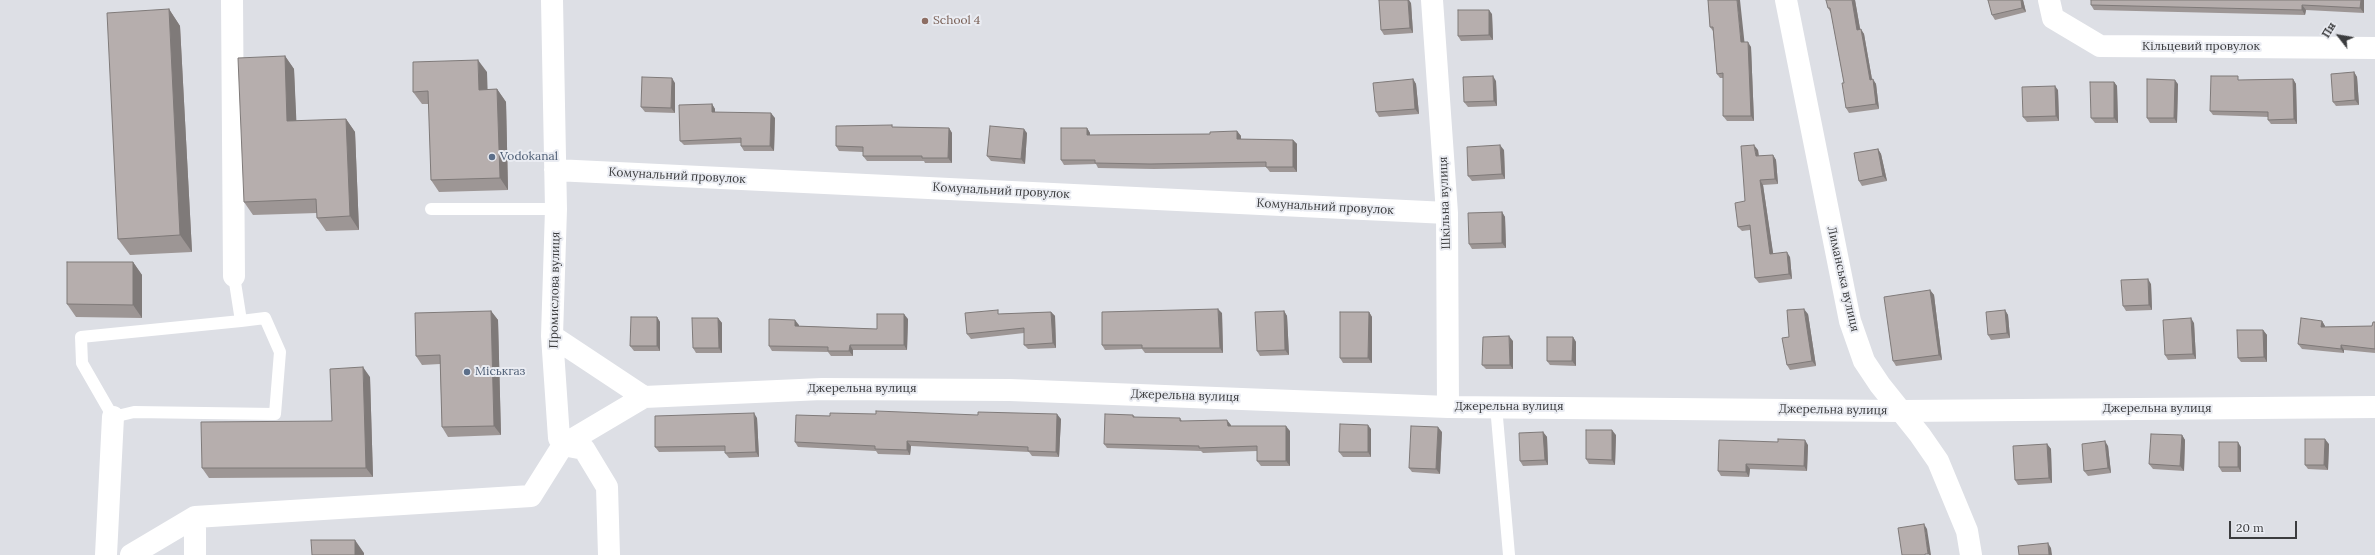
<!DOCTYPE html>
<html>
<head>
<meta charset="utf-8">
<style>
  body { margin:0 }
  #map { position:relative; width:2375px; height:555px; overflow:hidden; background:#dddfe5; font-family:Lora,serif }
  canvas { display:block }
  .north { position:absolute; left:2319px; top:16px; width:40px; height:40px; -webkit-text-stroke:3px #eaecf2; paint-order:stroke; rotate:301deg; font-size:11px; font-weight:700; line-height:16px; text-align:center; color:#3b3c3e }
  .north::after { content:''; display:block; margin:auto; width:14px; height:18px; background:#3b3c3e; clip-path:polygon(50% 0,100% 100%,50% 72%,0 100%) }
  .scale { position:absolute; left:2229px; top:521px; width:68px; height:18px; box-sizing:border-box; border:2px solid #3b3c3e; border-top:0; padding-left:5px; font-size:12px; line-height:14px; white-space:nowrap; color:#3b3c3e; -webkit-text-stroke:3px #eaecf2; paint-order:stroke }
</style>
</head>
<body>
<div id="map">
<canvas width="2375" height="555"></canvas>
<div class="north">Пн</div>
<div class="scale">20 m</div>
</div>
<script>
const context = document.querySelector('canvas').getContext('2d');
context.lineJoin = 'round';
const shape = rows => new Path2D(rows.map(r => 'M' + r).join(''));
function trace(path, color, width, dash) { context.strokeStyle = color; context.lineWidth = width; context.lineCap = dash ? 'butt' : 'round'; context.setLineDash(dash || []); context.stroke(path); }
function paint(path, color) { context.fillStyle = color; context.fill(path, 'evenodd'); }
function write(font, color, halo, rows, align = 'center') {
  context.font = font + ' Lora,serif'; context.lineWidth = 4; context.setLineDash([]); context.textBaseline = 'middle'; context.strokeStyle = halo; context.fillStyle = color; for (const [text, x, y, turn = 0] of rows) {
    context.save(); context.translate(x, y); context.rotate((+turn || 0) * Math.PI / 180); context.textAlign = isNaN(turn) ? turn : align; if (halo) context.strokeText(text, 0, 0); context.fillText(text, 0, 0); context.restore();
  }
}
trace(shape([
  [431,209,556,209],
  [234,276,241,321,81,337,82,363,113,417,134,412,275,414,280,352,265,318,241,321],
  [1496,406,1509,555]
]), '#fff', 12);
trace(shape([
  [232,0,234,276],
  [552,0,556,209,552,336,559,438,563,445,584,449,607,487,609,555],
  [1432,0,1447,213,1448,407],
  [2049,0,2053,18,2100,46,2375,48],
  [555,170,1447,213],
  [552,336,644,397],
  [195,517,195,555],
  [106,555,113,417],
  [131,555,195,517,531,496,563,445,644,397,822,389,1010,390,1448,407,1902,411,2375,407]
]), '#fff', 22);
trace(shape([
  [1786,0,1850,321,1864,361,1880,385,1920,435,1938,461,1967,531,1971,555]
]), '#fff', 22);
paint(shape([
  [1708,0,1744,42,1751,47,1754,121,1727,121,1723,116,1723,78,1720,78,1717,74,1713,31,1710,27],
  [1855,0,1860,29,1864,34,1872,79,1876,84,1879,109,1849,113,1846,108,1844,83,1831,13,1828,8],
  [2023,0,2026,12,1995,20,1992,15],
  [2091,0,2364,0,2364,13,2306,10,2305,15,2094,10,2091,5],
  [1411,3,1413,33,1384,35,1381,30],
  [169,9,180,26,192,252,130,255,118,239],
  [1492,14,1493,40,1461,41,1458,36],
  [285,56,294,69,296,121,346,119,355,132,359,230,326,231,317,218,317,213,253,215,244,202],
  [487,72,487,90,497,89,506,102,508,190,439,192,431,180,429,104,422,104,413,92],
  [2354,72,2357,77,2359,105,2336,106,2333,102],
  [1413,79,1416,84,1419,114,1379,117,1376,112],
  [2293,79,2296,84,2297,124,2271,124,2268,120,2268,117,2213,115,2210,111,2241,80],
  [1496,81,1497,106,1468,107,1464,102],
  [2114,82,2117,86,2118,123,2095,123,2091,118],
  [675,83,675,113,645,112,641,107],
  [2178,84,2177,123,2150,123,2147,118],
  [2058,90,2059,121,2027,122,2023,117],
  [712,104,715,109,715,112,775,118,774,151,744,151,741,146,741,143,684,145,680,141],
  [893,127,949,128,952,133,952,163,925,163,924,161,867,161,863,156,863,152,839,151,836,146],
  [1087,128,1090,133,1090,135,1210,134,1237,131,1241,136,1241,139,1293,140,1297,144,1297,172,1270,172,1266,167,1154,169,1098,168,1096,164,1064,165,1061,160],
  [1027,133,1025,164,991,161,987,156],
  [1878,149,1881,154,1887,181,1862,186,1859,181],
  [1504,150,1505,179,1472,181,1468,176],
  [1758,150,1759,156,1773,155,1776,160,1778,184,1763,185,1773,254,1790,257,1792,279,1759,283,1755,278,1750,230,1742,231,1738,227],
  [1502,212,1505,217,1506,248,1472,249,1469,244],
  [133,262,142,275,142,318,76,317,67,304],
  [2151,284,2152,310,2126,311,2123,306],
  [1930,290,1934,295,1942,360,1896,366,1893,361],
  [2005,310,2008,315,2010,338,1991,340,1988,335],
  [491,311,498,320,501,435,448,437,442,427,440,364,422,365,416,356],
  [1284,311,1287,316,1289,355,1260,356,1257,351],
  [1051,312,1055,316,1056,348,1028,349,1024,345,1024,333,971,339,967,334,1000,314],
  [1369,312,1372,317,1372,363,1343,363,1340,358],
  [1222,313,1223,353,1145,353,1142,349,1105,350,1102,345],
  [1808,314,1816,366,1790,370,1787,365,1789,337],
  [657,317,660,322,660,351,634,351,630,346],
  [718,318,722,323,722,353,696,353,693,348],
  [908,319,907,350,853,350,853,356,831,356,828,352,772,351,769,346,799,325,799,326,877,329],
  [2322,321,2325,326,2325,327,2372,326,2375,322,2375,353,2344,350,2344,353,2302,349,2298,344],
  [2194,323,2196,359,2168,360,2165,355],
  [2263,330,2267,335,2267,362,2241,362,2238,358],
  [1573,337,1576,342,1576,366,1550,365,1547,361],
  [1513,341,1513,369,1486,369,1482,365],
  [370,377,373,477,209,478,202,468,332,421],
  [1133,415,1135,417,1180,418,1182,421,1231,425,1231,426,1290,431,1290,466,1261,466,1257,461,1257,451,1203,453,1201,451,1107,448,1104,444],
  [830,416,1061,419,1059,457,1032,456,1029,452,911,446,910,455,878,454,876,451,798,447,795,442],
  [757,418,759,457,729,458,725,453,725,451,659,452,655,447],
  [1371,429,1371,457,1343,457,1339,452],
  [1442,432,1440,474,1412,472,1409,468],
  [1543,432,1547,437,1548,465,1523,466,1520,461],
  [1616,435,1615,465,1589,464,1586,459],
  [2182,435,2185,440,2184,471,2153,469,2149,464],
  [2047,444,2051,449,2052,483,2018,485,2015,480],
  [2329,444,2328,470,2308,469,2305,465],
  [1808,445,1807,471,1750,469,1749,477,1721,476,1718,471],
  [2108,446,2111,473,2088,476,2084,471],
  [2241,447,2241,472,2222,472,2219,467]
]), '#9d9695');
paint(shape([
  [1408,0,1409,0,1411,3,1413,33,1410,28],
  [1737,0,1740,0,1745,47,1741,42],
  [1852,0,1855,0,1861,34,1857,30],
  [2021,0,2023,0,2026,12,2022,8],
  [2361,0,2364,0,2364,13,2360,8],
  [2302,5,2306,10,2305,15,2302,10],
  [169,9,180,26,192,252,180,235],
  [1489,10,1492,14,1493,40,1489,35],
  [1861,29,1864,34,1873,85,1870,80],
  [1748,42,1751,47,1754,121,1751,116],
  [285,56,294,69,297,134,287,121],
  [478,60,487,72,488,102,479,90],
  [2354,72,2357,77,2359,105,2355,100],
  [1493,76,1496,81,1497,106,1494,101],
  [672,78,675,83,675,113,671,108],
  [1413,79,1416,84,1419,114,1415,109],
  [1873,79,1876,84,1879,109,1876,104],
  [2293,79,2296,84,2297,124,2294,119],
  [2175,80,2178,84,2177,123,2174,118],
  [2114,82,2117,86,2118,123,2114,118],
  [2055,86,2058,90,2059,121,2056,116],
  [497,89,506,102,508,190,500,178],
  [712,104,715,109,715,117,712,112],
  [771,113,775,118,774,151,770,146],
  [346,119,355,132,359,230,350,216],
  [949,128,952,133,952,163,948,158],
  [1087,128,1090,133,1090,140,1087,135],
  [1024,129,1027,133,1025,164,1021,159],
  [1237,131,1241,136,1241,144,1237,139],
  [1293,140,1297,144,1297,172,1293,167],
  [1500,145,1504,150,1505,179,1502,174],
  [1754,145,1758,150,1759,161,1756,156],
  [1878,149,1881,154,1887,181,1883,176],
  [1773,155,1776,160,1778,184,1775,179],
  [1760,180,1763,185,1774,259,1770,254],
  [1502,212,1505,217,1506,248,1502,243],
  [1787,252,1790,257,1792,279,1789,274],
  [133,262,142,275,142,318,133,305],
  [2148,279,2151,284,2152,310,2149,305],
  [1930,290,1934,295,1942,360,1939,355],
  [1218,309,1222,313,1223,353,1220,348],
  [1804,309,1808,314,1816,366,1812,361],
  [2005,310,2008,315,2010,338,2007,333],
  [491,311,498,320,501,435,494,426],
  [1284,311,1287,316,1289,355,1285,350],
  [1051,312,1055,316,1056,348,1053,343],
  [1369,312,1372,317,1372,363,1368,358],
  [904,314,908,319,907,350,904,345],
  [657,317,660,322,660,351,657,346],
  [718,318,722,323,722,353,719,348],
  [2191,318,2194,323,2196,359,2193,354],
  [795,320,799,325,799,331,795,326],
  [2322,321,2325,326,2324,331,2321,327],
  [2263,330,2267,335,2267,362,2264,357],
  [1509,336,1513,341,1513,369,1510,365],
  [1573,337,1576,342,1576,366,1572,361],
  [850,345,853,350,853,356,849,351],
  [2341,345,2344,350,2344,353,2341,349],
  [363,367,370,377,373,477,366,468],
  [754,413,757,418,759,457,756,452],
  [1057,414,1061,419,1059,457,1056,452],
  [1227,420,1231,425,1231,431,1228,426],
  [1368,425,1371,429,1371,457,1368,452],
  [1286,426,1290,431,1290,466,1286,461],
  [1438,427,1442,432,1440,474,1436,469],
  [1612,430,1616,435,1615,465,1612,460],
  [1543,432,1547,437,1548,465,1545,460],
  [2182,435,2185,440,2184,471,2180,466],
  [2325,439,2329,444,2328,470,2324,465],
  [1805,440,1808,445,1807,471,1804,466],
  [907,441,911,446,910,455,907,450],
  [2105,441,2108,446,2111,473,2108,468],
  [2238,442,2241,447,2241,472,2238,467],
  [2047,444,2051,449,2052,483,2049,478],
  [1746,464,1750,469,1749,477,1746,472],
  [1924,524,1927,529,1931,555,1929,555,1928,554],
  [355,540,364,553,364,555,355,555],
  [2048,543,2051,548,2052,555,2049,555]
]), '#7f7a79');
const building = shape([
  [1379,0,1408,0,1410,28,1381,30,1379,0],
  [1708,0,1737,0,1741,42,1748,42,1751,116,1723,116,1723,73,1717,74,1713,27,1710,27,1708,0],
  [1826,0,1852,0,1857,30,1861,29,1870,80,1873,79,1876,104,1846,108,1842,83,1844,83,1830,8,1828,8,1826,0],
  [1988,0,2021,0,2022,8,1992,15,1988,0],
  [2091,0,2361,0,2360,8,2302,5,2302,10,2091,5,2091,0],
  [169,9,180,235,118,239,107,13,169,9],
  [1458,10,1489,10,1489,35,1458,36,1458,10],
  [285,56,287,121,346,119,350,216,317,218,316,199,244,202,238,58,285,56],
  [478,60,479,90,497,89,500,178,431,180,428,91,413,92,413,62,478,60],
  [2354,72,2355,100,2333,102,2331,74,2354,72],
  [1493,76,1494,101,1464,102,1463,77,1493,76],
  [2211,76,2238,76,2238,80,2293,79,2294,119,2268,120,2268,112,2210,111,2211,76],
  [642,77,672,78,671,108,641,107,642,77],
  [1413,79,1415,109,1376,112,1373,83,1413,79],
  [2147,79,2175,80,2174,118,2147,118,2147,79],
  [2090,82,2114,82,2114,118,2091,118,2090,82],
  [2055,86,2056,116,2023,117,2022,87,2055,86],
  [712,104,712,112,771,113,770,146,741,146,741,138,680,141,679,105,712,104],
  [892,125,892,127,949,128,948,158,922,158,922,156,863,156,863,147,836,146,836,126,892,125],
  [990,126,1024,129,1021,159,987,156,990,126],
  [1061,128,1087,128,1087,135,1210,134,1210,132,1237,131,1237,139,1293,140,1293,167,1266,167,1266,162,1150,164,1095,163,1095,160,1061,160,1061,128],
  [1500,145,1502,174,1468,176,1467,147,1500,145],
  [1754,145,1756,156,1773,155,1775,179,1760,180,1770,254,1787,252,1789,274,1755,278,1750,225,1738,227,1735,203,1745,201,1741,146,1754,145],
  [1878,149,1883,176,1859,181,1854,153,1878,149],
  [1502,212,1502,243,1469,244,1468,213,1502,212],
  [67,262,133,262,133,305,67,304,67,262],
  [2148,279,2149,305,2123,306,2121,280,2148,279],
  [1930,290,1939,355,1893,361,1884,297,1930,290],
  [1218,309,1220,348,1142,348,1142,345,1102,345,1102,312,1218,309],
  [1804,309,1812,361,1787,365,1782,338,1789,337,1787,310,1804,309],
  [998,310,998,314,1051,312,1053,343,1024,345,1024,328,967,334,965,313,998,310],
  [2005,310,2007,333,1988,335,1986,312,2005,310],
  [491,311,494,426,442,427,440,355,416,356,415,313,491,311],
  [1284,311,1285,350,1257,351,1255,312,1284,311],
  [1340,312,1369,312,1368,358,1340,358,1340,312],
  [877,314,904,314,904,345,850,345,849,351,828,351,828,347,769,346,769,319,795,320,795,326,877,329,877,314],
  [631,317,657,317,657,346,630,346,631,317],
  [692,318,718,318,719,348,693,348,692,318],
  [2191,318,2193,354,2165,355,2163,320,2191,318],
  [2301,318,2322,321,2321,327,2372,326,2373,322,2375,322,2375,349,2341,345,2341,349,2298,344,2301,318],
  [2237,330,2263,330,2264,357,2238,358,2237,330],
  [1509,336,1510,365,1482,365,1483,337,1509,336],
  [1547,337,1573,337,1572,361,1547,361,1547,337],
  [363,367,366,468,202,468,201,422,332,421,330,369,363,367],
  [876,411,978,415,978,412,1057,414,1056,452,1028,451,1028,447,907,441,907,450,875,449,875,446,795,442,796,415,830,416,830,413,876,414,876,411],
  [754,413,756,452,725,453,725,446,655,447,655,416,754,413],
  [1105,414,1133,415,1133,417,1180,418,1180,421,1227,420,1228,426,1286,426,1286,461,1257,461,1257,446,1199,448,1199,446,1104,444,1105,414],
  [1340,424,1368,425,1368,452,1339,452,1340,424],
  [1411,426,1438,427,1436,469,1409,468,1411,426],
  [1586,430,1612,430,1612,460,1586,459,1586,430],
  [1543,432,1545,460,1520,461,1519,433,1543,432],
  [2151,434,2182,435,2180,466,2149,464,2151,434],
  [1778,439,1805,440,1804,466,1746,464,1746,472,1718,471,1719,440,1778,442,1778,439],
  [2305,439,2325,439,2324,465,2305,465,2305,439],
  [2105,441,2108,468,2084,471,2082,444,2105,441],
  [2219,442,2238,442,2238,467,2219,467,2219,442],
  [2047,444,2049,478,2015,480,2013,446,2047,444],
  [1924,524,1928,554,1925,554,1925,555,1902,555,1898,528,1924,524],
  [311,540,355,540,355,555,312,555,311,540],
  [2048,543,2049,555,2019,555,2018,546,2048,543]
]);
paint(building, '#b6aead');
trace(building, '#7f7a79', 1);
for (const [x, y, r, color] of [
  [925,21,4,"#8d6e63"],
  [492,157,4,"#5c6f8a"],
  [467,372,4,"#5c6f8a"]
]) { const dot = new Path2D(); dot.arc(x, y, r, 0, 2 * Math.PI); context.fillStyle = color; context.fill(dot); trace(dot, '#eaecf2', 1.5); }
write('12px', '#785e54', '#eaecf2', [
  ["School 4",933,21]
], 'left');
write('12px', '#3b3c3e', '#eaecf2', [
  ["Кільцевий провулок",2201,47],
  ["Комунальний провулок",677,176,3],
  ["Комунальний провулок",1001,191,3],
  ["Шкільна вулиця",1445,203,-92],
  ["Комунальний провулок",1325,207,3],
  ["Лиманська вулиця",1843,279,77],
  ["Промислова вулиця",555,290,-89],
  ["Джерельна вулиця",862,389],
  ["Джерельна вулиця",1185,396,2],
  ["Джерельна вулиця",1509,407],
  ["Джерельна вулиця",2157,409],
  ["Джерельна вулиця",1833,410,1]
]);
write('12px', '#4e5e75', '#eaecf2', [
  ["Vodokanal",500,157],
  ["Міськгаз",475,372]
], 'left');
</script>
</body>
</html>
